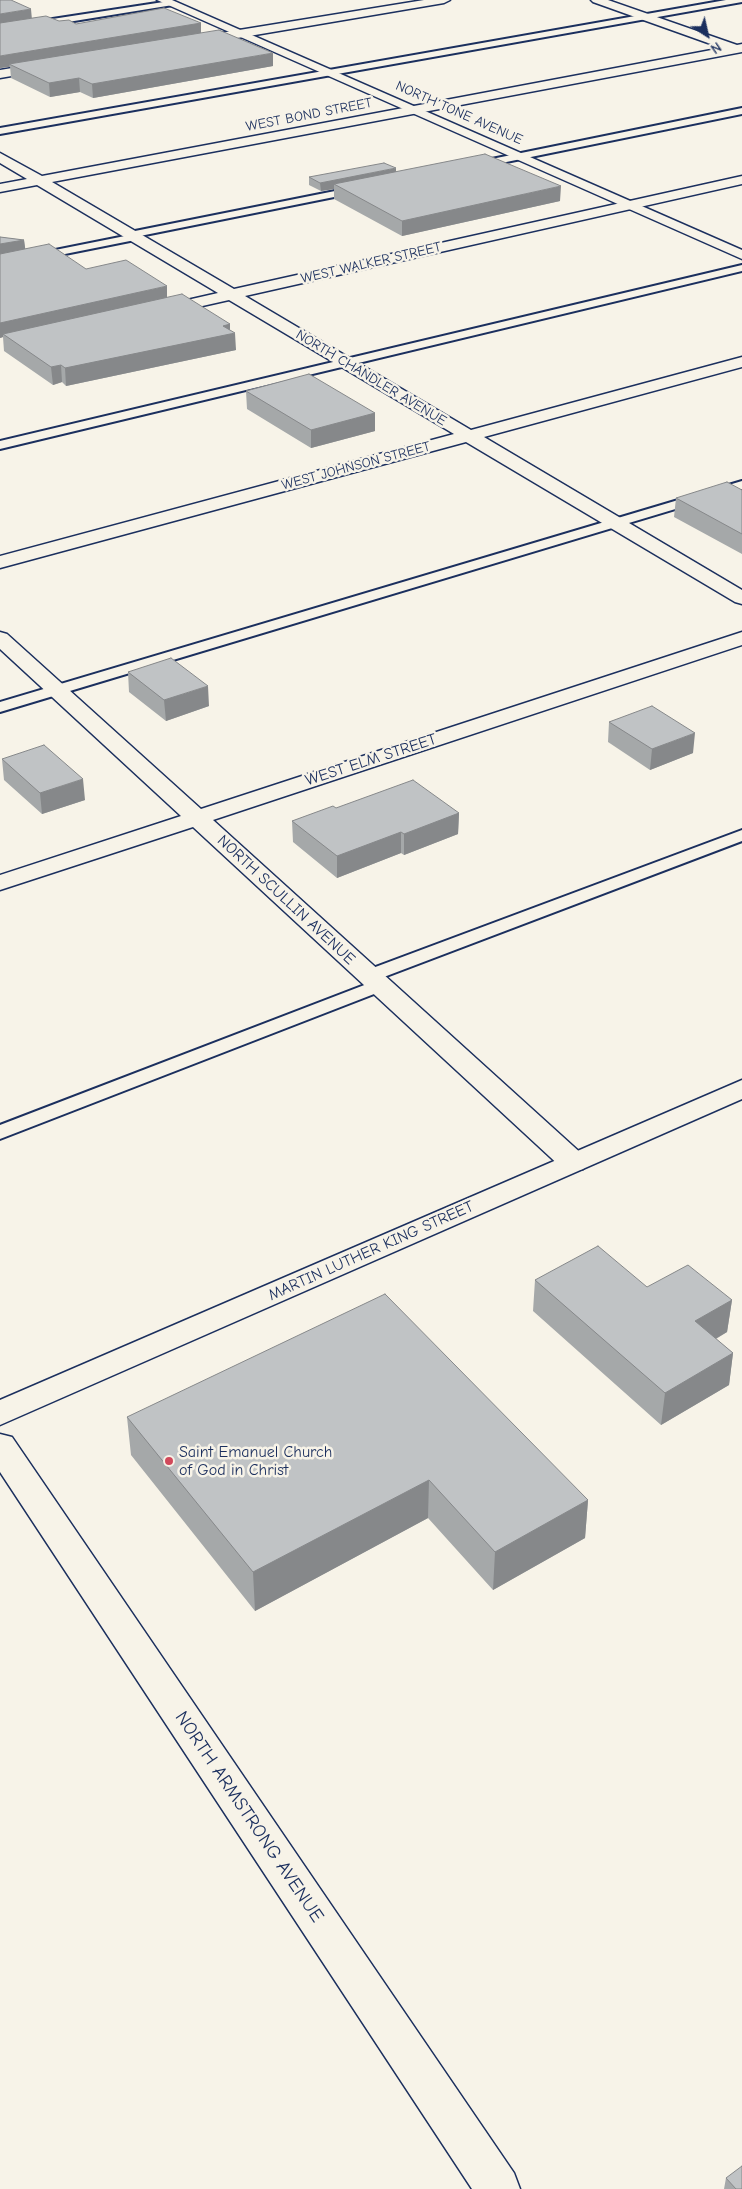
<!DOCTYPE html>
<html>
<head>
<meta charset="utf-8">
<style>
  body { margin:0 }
  #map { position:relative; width:742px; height:2189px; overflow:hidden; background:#f7f3e8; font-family:"Comic Neue",sans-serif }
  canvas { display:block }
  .north { position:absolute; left:682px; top:10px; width:50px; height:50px; -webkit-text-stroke:4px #f7f3e8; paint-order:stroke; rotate:145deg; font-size:14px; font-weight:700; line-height:20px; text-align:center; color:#1b2f5e }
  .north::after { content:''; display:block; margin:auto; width:18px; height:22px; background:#1b2f5e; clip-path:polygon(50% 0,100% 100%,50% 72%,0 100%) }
</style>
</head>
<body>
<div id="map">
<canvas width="742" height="2189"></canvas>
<div class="north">N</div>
</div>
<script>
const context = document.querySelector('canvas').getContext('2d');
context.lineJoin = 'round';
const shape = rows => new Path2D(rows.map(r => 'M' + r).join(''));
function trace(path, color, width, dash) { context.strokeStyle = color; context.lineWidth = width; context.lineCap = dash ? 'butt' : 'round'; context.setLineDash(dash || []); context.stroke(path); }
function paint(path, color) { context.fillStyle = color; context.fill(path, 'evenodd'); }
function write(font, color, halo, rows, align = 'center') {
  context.font = font + ' "Comic Neue",sans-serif'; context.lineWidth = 5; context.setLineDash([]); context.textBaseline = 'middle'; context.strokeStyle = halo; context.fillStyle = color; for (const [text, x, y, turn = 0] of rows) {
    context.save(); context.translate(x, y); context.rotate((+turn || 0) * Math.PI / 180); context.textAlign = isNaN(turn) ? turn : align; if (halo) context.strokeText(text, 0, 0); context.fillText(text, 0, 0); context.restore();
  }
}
const service = shape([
  [726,0,742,0,742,2,0,134,0,128,726,0],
  [170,1,174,3,173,5,0,33,0,27,170,1],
  [742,108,742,114,472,169,467,166,472,163,742,108],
  [360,186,364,187,364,191,140,236,139,239,135,240,0,267,0,261,125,236,126,233,130,232,360,186],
  [742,265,742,271,0,449,0,441,742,265],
  [742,481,742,489,0,712,0,702,742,481],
  [742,830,742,841,376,980,369,982,362,980,360,976,362,972,742,830],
  [380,979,387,981,389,985,387,989,0,1139,0,1125,380,979]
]);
const minor = shape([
  [591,0,608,0,737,45,742,44,742,52,52,182,234,289,742,176,742,184,245,296,471,430,742,357,742,367,484,437,742,590,742,604,735,602,466,442,0,568,0,556,454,434,229,300,158,316,152,314,150,311,152,308,218,293,37,185,0,192,0,184,27,179,0,163,0,153,42,176,722,48,593,2,591,0],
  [0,632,7,634,201,809,742,632,742,645,213,820,583,1155,587,1162,583,1169,573,1171,563,1169,193,827,0,890,0,875,181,816,0,649,0,632],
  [0,1434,12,1437,514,2173,520,2189,472,2189,0,1472,0,1434]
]);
const tertiary = shape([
  [742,1080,742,1099,0,1425,0,1400,742,1080]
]);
const secondary = shape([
  [424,0,450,0,444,3,196,45,190,41,196,37,424,0],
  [48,62,54,66,52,69,0,78,0,70,48,62]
]);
const primary = shape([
  [157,0,172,0,742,250,742,259,157,0]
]);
trace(service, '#1b2f5e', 4);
trace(minor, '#1b2f5e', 3);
trace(tertiary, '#1b2f5e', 3);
trace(secondary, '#1b2f5e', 3);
trace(primary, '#1b2f5e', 3);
paint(service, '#f7f3e8');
paint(minor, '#f7f3e8');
paint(tertiary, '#f7f3e8');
paint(secondary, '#f7f3e8');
paint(primary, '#f7f3e8');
paint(shape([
  [32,18,76,24,201,23,201,33,273,66,93,98,80,92,50,97,11,78,10,66,0,68],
  [396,172,560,201,402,236,334,199,334,189,321,191,309,185,309,177],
  [0,237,24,240,25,249,86,269,167,298,230,324,230,330,236,350,66,386,62,382,53,385,4,351,3,337,0,338],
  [246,391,375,413,375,431,311,448,247,409],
  [742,490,742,554,674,517,676,498],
  [128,672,209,706,166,721,129,692],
  [609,722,693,753,650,770,608,742],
  [2,759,85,800,42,814,4,780],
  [336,808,459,813,458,834,404,855,401,853,337,878,293,842,292,821],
  [535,1280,647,1287,732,1300,727,1332,716,1339,733,1353,729,1385,661,1425,533,1311],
  [127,1417,588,1500,585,1538,493,1590,428,1518,255,1611,131,1455],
  [726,2178,742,2189,724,2189]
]), '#a5a8a9');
paint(shape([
  [31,9,32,20,0,25,0,14],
  [201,23,201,35,9,64,10,67,0,68,0,56],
  [273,53,273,66,93,98,92,84],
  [79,78,80,92,50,97,49,83],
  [396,168,396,176,334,184,334,189,321,191,320,183],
  [561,186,560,201,402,236,402,221],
  [24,240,26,254,0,259,0,244],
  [167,286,167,301,3,334,3,337,0,338,0,323],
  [230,324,230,334,235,333,236,350,66,386,65,368],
  [61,365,62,382,53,385,51,367],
  [375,413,375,431,311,448,311,430],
  [208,686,209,706,166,721,164,700],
  [695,733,693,753,650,770,652,749],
  [83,779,85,800,42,814,40,793],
  [459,813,458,834,404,855,404,834],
  [401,832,401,853,337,878,337,856],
  [732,1300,727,1332,691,1353,695,1321],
  [733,1353,729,1385,661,1425,665,1393],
  [429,1480,428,1518,255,1611,253,1572],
  [588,1500,585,1538,493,1590,495,1552]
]), '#86888a');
const building = shape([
  [0,0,11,0,31,9,0,14,0,0],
  [164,8,201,23,0,56,0,23,46,16,59,21,69,20,76,24,164,8],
  [219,30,273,53,92,84,79,78,49,83,9,64,219,30],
  [485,154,561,186,402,221,334,184,485,154],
  [384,163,396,168,320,183,309,177,384,163],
  [0,237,24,240,0,244,0,237],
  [49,244,86,269,126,260,167,286,0,323,0,254,49,244],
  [182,294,230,324,223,326,235,333,65,368,61,365,51,367,3,334,182,294],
  [309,374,375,413,311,430,246,391,309,374],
  [727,482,742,490,742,534,676,498,727,482],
  [171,658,208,686,164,700,128,672,171,658],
  [652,706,695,733,652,749,609,722,652,706],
  [44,745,83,779,40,793,2,759,44,745],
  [413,780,459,813,404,834,401,832,337,856,292,821,333,806,336,808,413,780],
  [598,1246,647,1287,688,1265,732,1300,695,1321,733,1353,665,1393,535,1280,598,1246],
  [385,1294,588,1500,495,1552,429,1480,253,1572,127,1417,385,1294],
  [742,2166,742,2189,736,2189,726,2178,742,2166]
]);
paint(building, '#c0c3c5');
trace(building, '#86888a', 1);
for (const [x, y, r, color] of [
  [169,1461,5,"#d1495b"]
]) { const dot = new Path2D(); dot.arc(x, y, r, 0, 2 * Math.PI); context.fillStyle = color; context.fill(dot); trace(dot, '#f7f3e8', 2); }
write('14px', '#1b2f5e', '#f7f3e8', [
  ["NORTH TONE AVENUE",459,113,24],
  ["WEST BOND STREET",309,115,-11],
  ["WEST WALKER STREET",371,263,-13],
  ["NORTH CHANDLER AVENUE",371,378,31],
  ["WEST JOHNSON STREET",356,466,-15]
]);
write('16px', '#1b2f5e', '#f7f3e8', [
  ["WEST ELM STREET",371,760,-18],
  ["NORTH SCULLIN AVENUE",286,900,43],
  ["MARTIN LUTHER KING STREET",371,1251,-24]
]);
write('16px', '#1b2f5e', '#f7f3e8', [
  ["Saint Emanuel Church",179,1452],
  ["of God in Christ",179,1470]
], 'left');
write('19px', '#1b2f5e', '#f7f3e8', [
  ["NORTH ARMSTRONG AVENUE",249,1817,56]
]);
</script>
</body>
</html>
